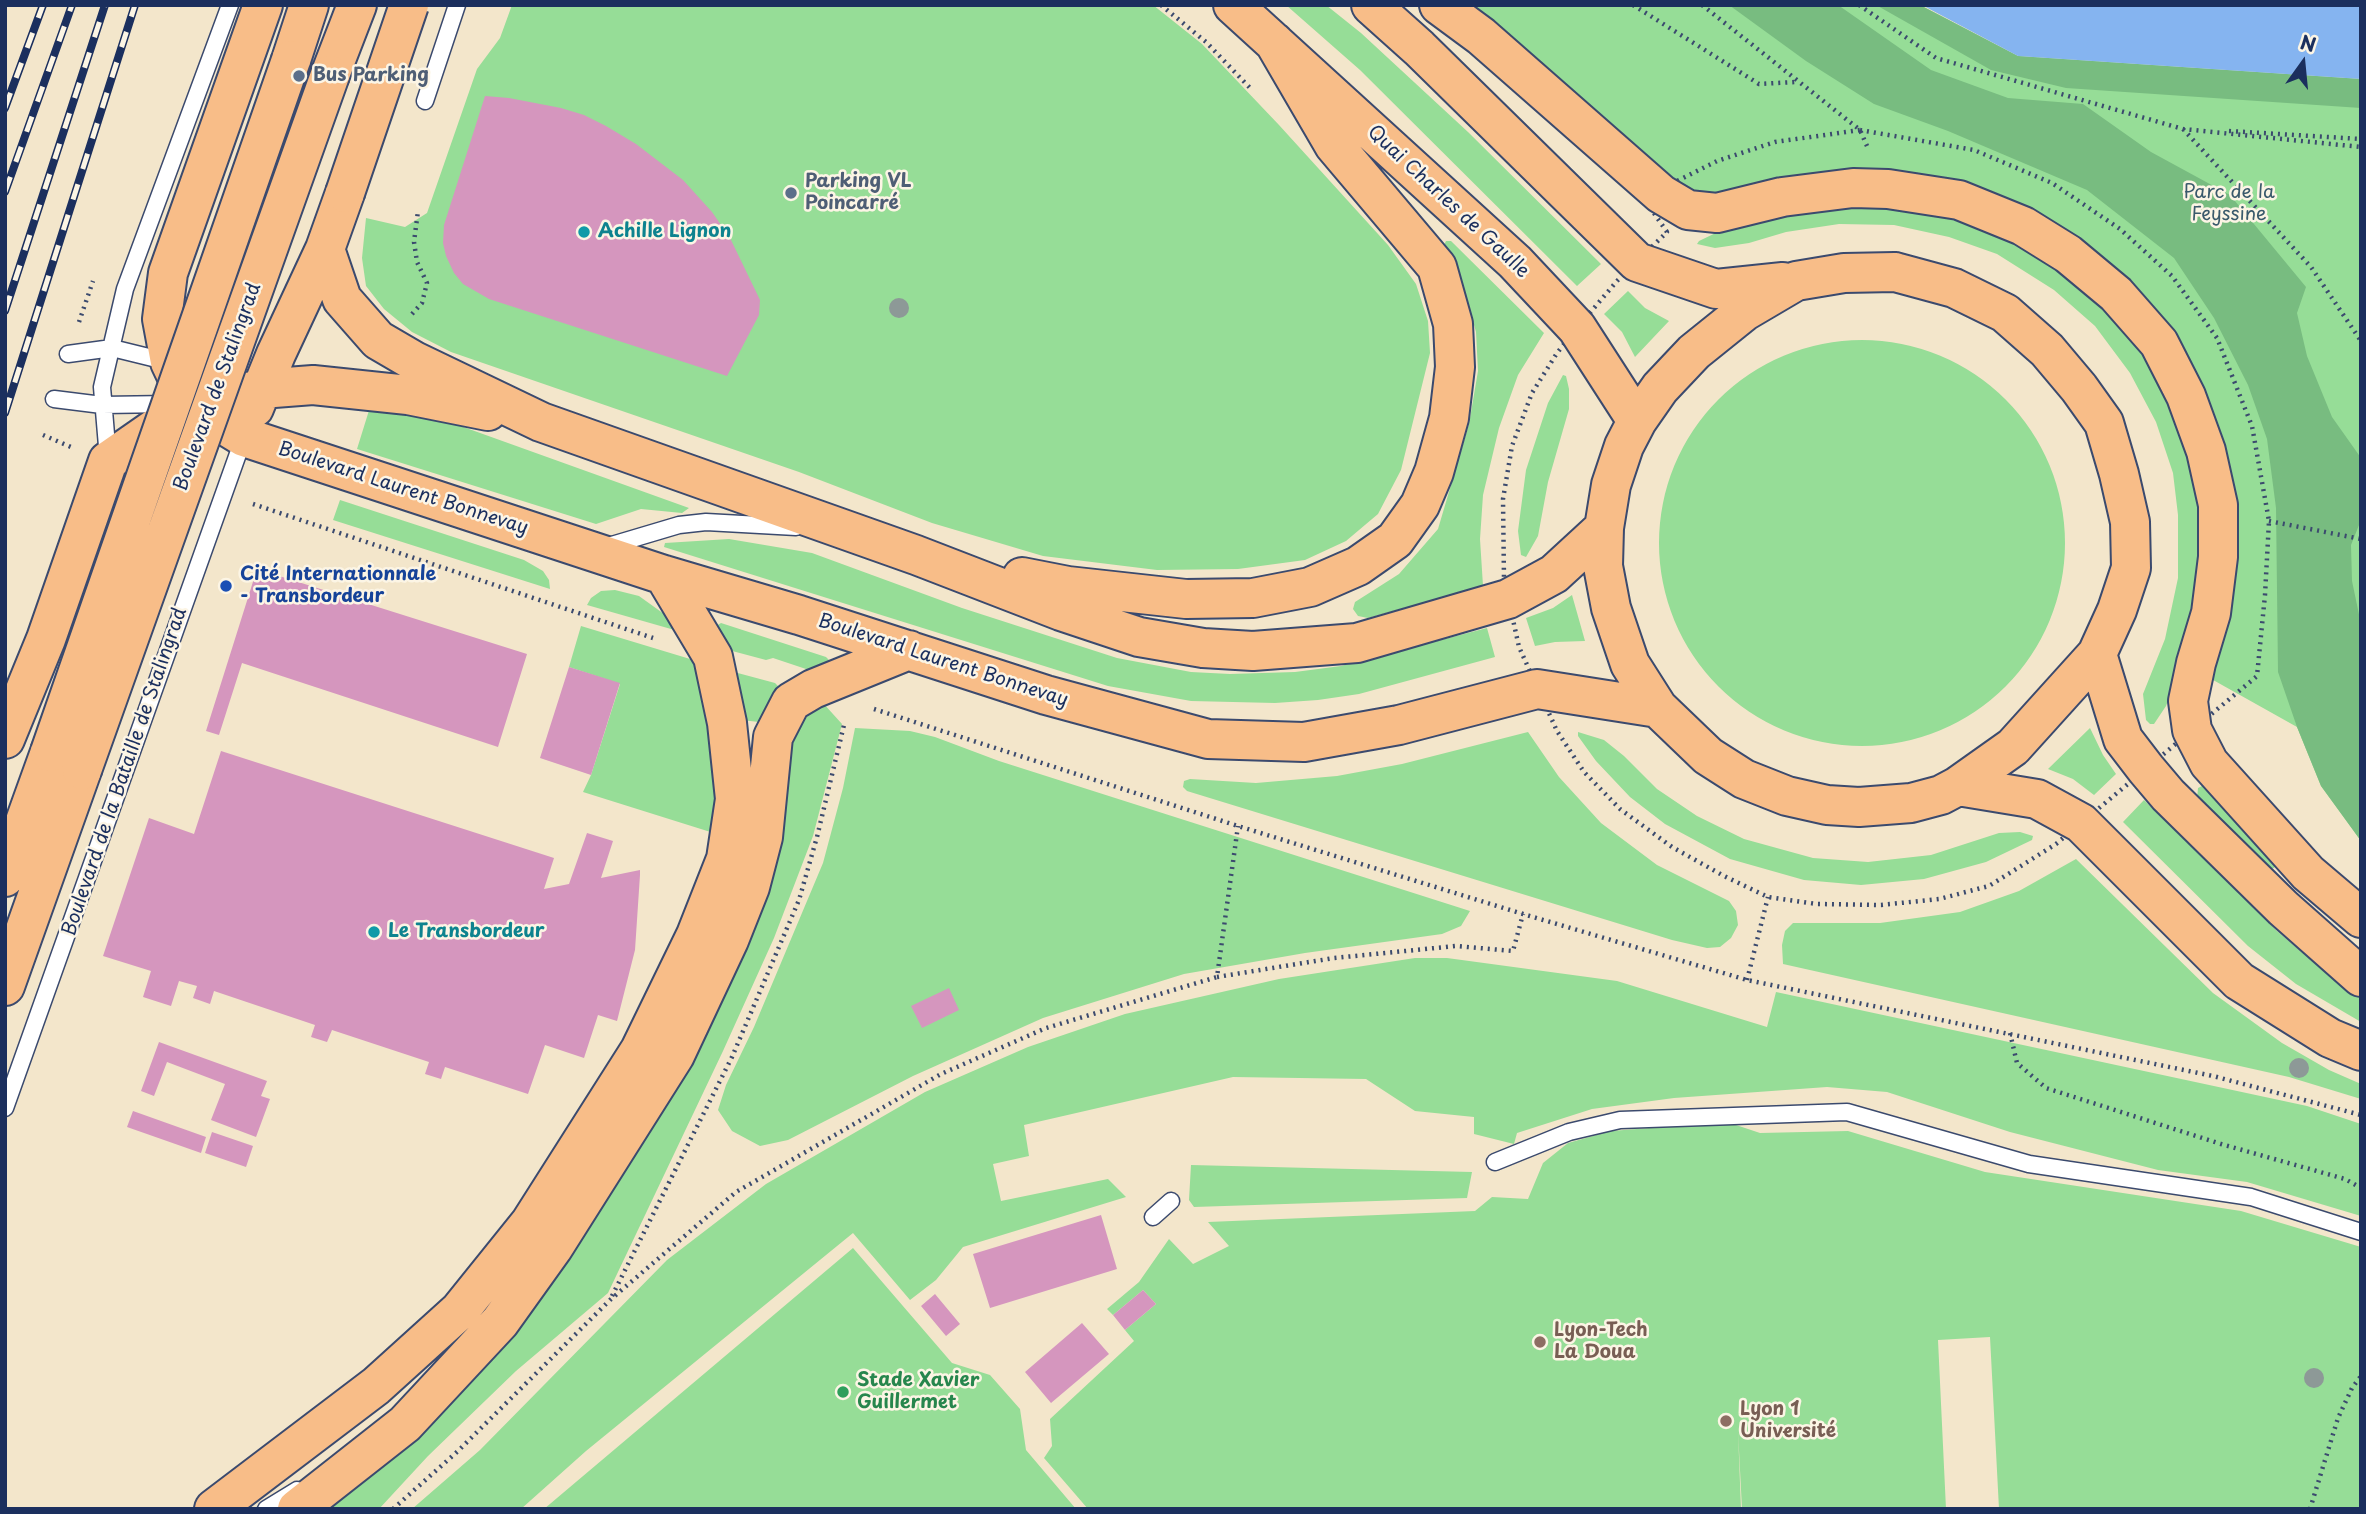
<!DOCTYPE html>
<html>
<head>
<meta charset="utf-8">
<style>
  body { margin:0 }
  #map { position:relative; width:2366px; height:1514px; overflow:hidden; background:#f3e6cb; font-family:"Playpen Sans",sans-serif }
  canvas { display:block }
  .frame { position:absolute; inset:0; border:7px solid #1b2f5e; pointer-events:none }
  .north { position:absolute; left:2268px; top:28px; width:70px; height:70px; -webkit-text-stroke:5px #fcf5e5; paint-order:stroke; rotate:15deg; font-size:19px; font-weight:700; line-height:28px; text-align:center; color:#1b2f5e }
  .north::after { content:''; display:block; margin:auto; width:24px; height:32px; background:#1b2f5e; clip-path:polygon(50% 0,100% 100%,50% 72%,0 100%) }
</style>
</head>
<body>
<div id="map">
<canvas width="2366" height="1514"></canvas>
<div class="frame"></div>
<div class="north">N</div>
</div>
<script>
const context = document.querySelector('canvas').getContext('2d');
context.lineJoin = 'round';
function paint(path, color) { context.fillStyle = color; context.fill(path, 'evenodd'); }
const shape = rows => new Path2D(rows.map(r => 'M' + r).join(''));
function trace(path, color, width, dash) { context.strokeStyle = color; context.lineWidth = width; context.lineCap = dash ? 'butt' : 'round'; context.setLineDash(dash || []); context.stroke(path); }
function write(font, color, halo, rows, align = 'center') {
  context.font = font + ' "Playpen Sans",sans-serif'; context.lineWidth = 5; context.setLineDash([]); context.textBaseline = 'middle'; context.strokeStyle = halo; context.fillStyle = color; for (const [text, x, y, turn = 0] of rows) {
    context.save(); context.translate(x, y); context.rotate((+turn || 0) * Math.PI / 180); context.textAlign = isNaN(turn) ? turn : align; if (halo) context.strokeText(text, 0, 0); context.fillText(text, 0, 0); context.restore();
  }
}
paint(shape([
  [512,5,1153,5,1202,44,1279,125,1388,245,1416,284,1428,321,1430,353,1401,470,1378,514,1346,541,1305,560,1238,569,1157,570,1043,556,932,523,799,472,451,352,412,332,384,309,366,286,362,258,366,218,405,227,427,213,477,69,500,38],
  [1286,5,1326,5,1361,33,1468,132,1601,264,1577,286,1360,70],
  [1460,5,1920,5,2018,56,2361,79,2361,841,2321,786,2297,727,2206,676,2197,391,2013,207,1729,196,1678,191],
  [1815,203,1923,205,2021,239,2129,328,2164,383,2200,486,2203,572,2184,658,2166,706,2154,724,2150,724,2146,720,2143,694,2165,639,2178,578,2178,515,2173,473,2156,422,2130,373,2095,326,2054,290,1997,254,1949,237,1894,225,1839,224,1786,232,1749,243,1715,248,1697,244,1699,241,1724,229],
  [1446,241,1451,241,1544,333,1518,375,1499,428,1483,495,1480,539,1483,586,1368,618,1358,616,1353,609,1355,602,1399,574,1438,529,1469,424,1478,371,1476,332,1464,289,1444,245],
  [1628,291,1645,308,1669,321,1635,357,1622,332,1604,314],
  '1659 543a203 203 0 1 1 406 0a203 203 0 1 1-406 0Z',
  [1563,375,1566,376,1569,389,1569,409,1548,482,1538,536,1526,557,1521,555,1518,531,1526,470,1548,403],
  [371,404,430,415,689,508,682,513,641,509,596,524,357,449],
  [340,500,524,560,543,571,549,580,550,589,333,520],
  [729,539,812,553,962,608,1117,658,1191,672,1230,674,1295,672,1341,666,1487,628,1495,657,1359,694,1318,700,1275,703,1191,701,1108,686,664,547,665,543],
  [615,590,639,596,671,619,685,633,587,605,591,598,601,591],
  [1572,595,1585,641,1555,642,1535,646,1526,618,1553,608],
  [721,623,826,657,830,661,829,667,812,671,773,658,766,660,721,648,716,626],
  [581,626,700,662,717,737,720,835,583,792,591,775,620,684,569,667],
  [734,672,775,683,780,688,768,703,759,722,741,720],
  [823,703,842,724,813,836,774,938,723,1051,608,1293,516,1371,428,1456,379,1509,324,1509,450,1399,533,1310,690,1069,745,952,770,878,782,769,795,732,809,714],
  [855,728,910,731,935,737,999,761,1470,911,1461,926,1442,934,1305,953,1184,974,1043,1018,913,1076,788,1140,760,1146,732,1131,718,1110,726,1085,754,1027,823,863,843,788],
  [2090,728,2103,755,2116,774,2094,795,2073,779,2048,769],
  [1528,732,1559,777,1601,823,1657,865,1729,901,1736,911,1738,925,1731,938,1720,947,1707,948,1672,940,1187,791,1183,787,1184,781,1190,779,1256,783,1337,776,1402,764],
  [1578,732,1604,740,1624,756,1657,789,1697,816,1744,839,1813,858,1868,862,1931,855,1999,833,2020,832,2033,836,2032,840,1986,862,1924,879,1861,885,1804,880,1730,859,1665,824,1630,797,1596,761,1578,736],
  [2204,785,2277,863,2274,868,2270,869,2197,799,2198,788],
  [2144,800,2277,931,2325,972,2361,995,2361,1022,2296,984,2248,946,2123,822],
  [2076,859,2213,993,2282,1043,2329,1070,2361,1084,2361,1099,2289,1077,1783,964,1782,945,1785,931,1793,923,1880,923,1960,912,2019,891],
  [1415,958,1447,958,1617,981,1767,1027,1776,992,2307,1106,2361,1124,2361,1216,2247,1182,2158,1170,2010,1132,1887,1092,1827,1087,1674,1098,1592,1109,1517,1133,1514,1144,1474,1134,1474,1117,1415,1111,1366,1079,1233,1077,1024,1125,1029,1156,993,1164,1001,1201,1108,1179,1126,1197,963,1247,936,1280,910,1300,853,1233,586,1451,521,1509,412,1509,480,1450,667,1260,766,1184,925,1092,1028,1047,1125,1014,1279,979],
  [1727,1122,1760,1133,1848,1131,1985,1172,2241,1211,2361,1247,2361,1509,1999,1509,1990,1337,1938,1340,1946,1509,1742,1509,1738,1431,1741,1509,1088,1509,1044,1458,1052,1446,1050,1419,1134,1341,1125,1330,1156,1304,1143,1290,1113,1315,1107,1309,1139,1282,1169,1239,1193,1264,1229,1246,1208,1222,1475,1211,1492,1197,1528,1199,1543,1163,1568,1143,1611,1131],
  [1191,1165,1472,1172,1467,1198,1194,1207,1189,1200],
  [853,1248,952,1363,990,1375,1020,1409,1026,1450,1076,1509,544,1509]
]), '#96dd97');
paint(shape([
  [1729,5,1838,5,1931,70,2008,98,2083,104,2151,152,2230,195,2306,287,2297,313,2307,356,2332,417,2361,458,2361,520,2351,545,2352,581,2361,624,2361,841,2321,786,2297,727,2278,672,2276,508,2267,439,2248,385,2214,318,2174,258,2087,190,1948,131,1874,104,1806,61],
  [1876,5,1920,5,2018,56,2361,79,2361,108,2066,88,1991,70]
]), '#78bc80');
paint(shape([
  [1922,5,2361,5,2361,79,2018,56]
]), '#85b4f0');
paint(shape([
  [485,96,509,98,561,108,584,115,606,126,636,144,683,180,712,212,730,238,760,300,759,315,727,376,489,299,463,284,454,273,446,256,443,243,444,225],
  [257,569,527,654,498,747,242,663,219,735,206,731],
  [569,667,620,683,591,775,540,758],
  [221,751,554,858,544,889,569,884,587,833,613,841,601,878,640,870,640,875,635,950,617,1021,598,1015,584,1058,545,1045,528,1094,445,1067,441,1079,425,1074,429,1062,332,1030,327,1042,311,1037,315,1025,214,991,210,1004,193,998,197,986,179,981,171,1006,143,997,151,971,103,956,149,818,194,834],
  [949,988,959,1010,922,1028,911,1006],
  [159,1042,267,1081,261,1096,270,1099,256,1137,211,1120,225,1084,167,1062,154,1096,141,1091],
  [133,1111,206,1137,201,1153,127,1127],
  [212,1132,253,1146,246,1167,205,1153],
  [1101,1215,1117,1269,990,1308,973,1254],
  [1143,1290,1156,1304,1125,1330,1113,1315],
  [935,1294,960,1324,946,1336,921,1306],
  [1082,1323,1109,1354,1051,1403,1025,1372]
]), '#d596be');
const service = shape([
  [425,101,457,5],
  [68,354,112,348,169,362],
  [54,399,102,405,170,404],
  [108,458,102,387,125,289,230,5],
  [605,547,679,525,706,522,796,527],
  [5,1108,244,437],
  [1495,1162,1569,1132,1620,1120,1847,1112,2029,1164,2251,1197,2361,1232],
  [1153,1217,1171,1201],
  [266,1509,297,1490]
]);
const primary = shape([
  [263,5,168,273,162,319,170,362,190,404,244,437,664,575,799,615,1046,695,1208,739,1304,742,1399,725,1537,689,1658,708],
  [1233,5,1515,262,1577,328,1637,421],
  [1371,5,1419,48,1637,262,1716,289,1783,282],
  [1439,5,1481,36,1661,194,1688,210,1717,213,1782,197,1853,188,1888,189,1959,200,2023,226,2068,254,2116,294,2159,343,2186,396,2206,451,2218,505,2218,557,2211,613,2196,663,2188,701,2192,730,2209,763,2308,873,2361,918],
  [291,60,309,5],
  [330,75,357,5],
  [325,249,342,299,378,340,414,361,541,422,916,555,1061,611,1139,637,1203,648,1253,651,1357,643,1508,599,1554,574,1604,528],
  [1895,272,1954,288,2005,313,2047,350,2079,388,2104,423,2119,474,2130,522,2131,568,2117,610,2097,654,2013,747,1958,786,1941,795,1911,803,1859,807,1827,805,1787,796,1744,779,1708,756,1658,708,1630,664,1611,608,1603,566,1604,528,1611,485,1624,446,1637,421,1660,388,1694,352,1745,311,1796,281,1844,273,1895,272],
  [254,408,276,354,325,249,345,193],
  [1022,577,1068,586,1186,599,1253,598,1310,587,1358,566,1395,540,1420,505,1434,472,1449,418,1455,367,1453,324,1437,267,1334,145,1274,42],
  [2097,654,2123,739,2146,769,2168,795,2283,908,2361,977],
  [5,739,46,639,108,461,190,404,261,389,313,385,408,395,488,411],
  [1958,786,2037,799,2081,823,2239,981,2330,1038,2361,1051],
  [5,877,50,752],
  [5,986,82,770],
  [214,1509,376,1386,460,1310,530,1223,640,1050,696,935,726,859,735,799,727,723,713,657,664,575],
  [297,1509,405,1424,500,1322,553,1248,675,1055,729,940,750,887,763,837,773,737,791,702,813,689,909,650]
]);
trace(service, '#3b4a6e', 19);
trace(primary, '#3b4a6e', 42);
trace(shape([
  [1161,5,1206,42,1252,90],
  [1633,5,1759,84,1795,82],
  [1702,5,1860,130,1867,146],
  [1859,5,1936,58,2183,129,2361,147],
  [2183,129,2311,267,2361,341],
  [1860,130,1974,150,2052,183,2120,229,2172,276,2217,338,2252,426,2269,521,2265,595,2257,676,2056,844,1989,886,1939,899,1881,905,1817,904,1768,897,1724,876,1672,847,1620,809,1584,772,1557,731,1519,647,1504,579,1503,499,1512,446,1532,393,1557,353,1577,328,1617,281,1667,232,1649,206,1669,185,1717,161,1775,142,1860,130],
  [2229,131,2361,139],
  [412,314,422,303,427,283,417,262,414,242,418,211],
  [79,322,93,281],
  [43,435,71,447],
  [253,504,653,638],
  [2269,521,2361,539],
  [874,709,1238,826,1523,914,1747,980,2213,1076,2361,1115],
  [1217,977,1334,958,1456,946,1513,951,1523,914],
  [1747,980,1768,897],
  [2010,1033,2017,1063,2046,1088,2221,1144,2345,1179,2361,1188],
  [612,1296,732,1057,799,900,817,837,844,725],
  [393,1509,458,1451,610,1300,736,1192,941,1074,1046,1028,1217,977,1238,826],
  [2310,1509,2338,1418,2352,1388,2361,1376]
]), '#3b4a6e', 4.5, [2, 5]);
trace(service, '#fff', 16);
trace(primary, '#f8bd88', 38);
const rail = shape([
  [5,108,43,5],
  [5,192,72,5],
  [5,311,105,5],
  [5,413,135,5]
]);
trace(rail, '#1b2f5e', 8);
trace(rail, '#fcf5e5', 5, [16]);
const primaryBridge = shape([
  [345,193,409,5],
  [50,752,291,60],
  [82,770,330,75]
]);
trace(primaryBridge, '#3b4a6e', 42, []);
trace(primaryBridge, '#f8bd88', 38);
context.fillStyle = '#8d9997';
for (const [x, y] of [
  [899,308],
  [2299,1068],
  [2314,1378]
]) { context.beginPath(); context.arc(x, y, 10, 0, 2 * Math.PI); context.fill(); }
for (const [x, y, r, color] of [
  [299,76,7,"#5c6f8a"],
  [791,193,7,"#5c6f8a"],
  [584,232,7,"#0f9aa8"],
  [226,586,7,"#1a4fb4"],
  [374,932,7,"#0f9aa8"],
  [1540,1342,7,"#8d6e63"],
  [843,1392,7,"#2e9e5b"],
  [1726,1421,7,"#8d6e63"]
]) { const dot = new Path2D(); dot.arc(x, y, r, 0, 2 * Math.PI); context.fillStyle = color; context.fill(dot); trace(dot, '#fcf5e5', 2.5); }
write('bold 19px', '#4e5e75', '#fcf5e5', [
  ["Bus Parking",313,76],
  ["Parking VL",805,182],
  ["Poincarré",805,204]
], 'left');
write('19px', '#3a5a6c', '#fcf5e5', [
  ["Parc de la",2229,193],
  ["Feyssine",2229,215]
]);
write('19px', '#1b2f5e', '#fcf5e5', [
  ["Quai Charles de Gaulle",1448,202,43],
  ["Boulevard de Stalingrad",218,387,-70],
  ["Boulevard Laurent Bonnevay",403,489,18],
  ["Boulevard Laurent Bonnevay",943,661,18],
  ["Boulevard de la Bataille de Stalingrad",125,772,-71]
]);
write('bold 19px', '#0d838f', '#fcf5e5', [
  ["Achille Lignon",598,232],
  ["Le Transbordeur",388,932]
], 'left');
write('bold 19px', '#164399', '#fcf5e5', [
  ["Cité Internationnale",240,575],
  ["- Transbordeur",240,597]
], 'left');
write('bold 19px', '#785e54', '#fcf5e5', [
  ["Lyon-Tech",1554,1331],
  ["La Doua",1554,1353],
  ["Lyon 1",1740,1410],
  ["Université",1740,1432]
], 'left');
write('bold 19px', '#27864d', '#fcf5e5', [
  ["Stade Xavier",857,1381],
  ["Guillermet",857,1403]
], 'left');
</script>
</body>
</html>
